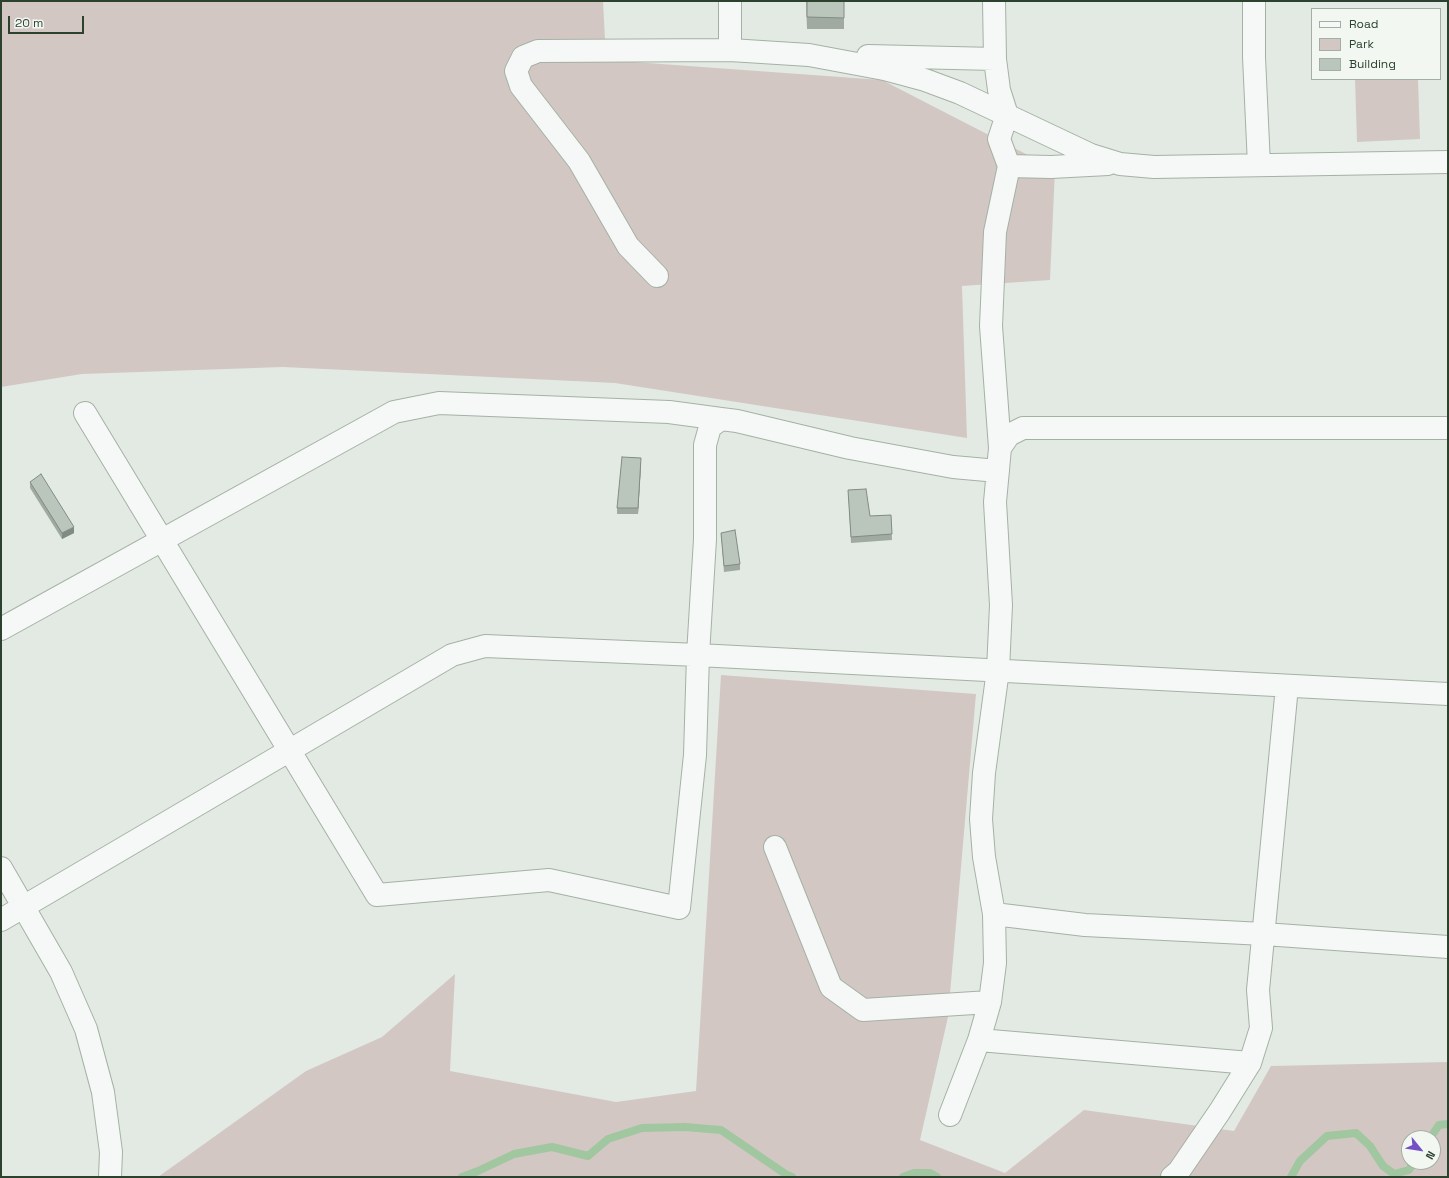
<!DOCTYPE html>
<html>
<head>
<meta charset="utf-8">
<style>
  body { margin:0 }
  #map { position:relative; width:1449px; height:1178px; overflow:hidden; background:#e3eae3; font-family:"Space Grotesk",sans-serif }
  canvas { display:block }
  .frame { position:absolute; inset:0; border:2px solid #2c412e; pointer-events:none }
  .legend { position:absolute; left:1311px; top:8px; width:130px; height:72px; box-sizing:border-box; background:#f2f7f2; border:1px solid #a3aea4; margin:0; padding:5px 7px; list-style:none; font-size:12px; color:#2c412e }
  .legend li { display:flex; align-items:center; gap:8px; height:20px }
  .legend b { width:20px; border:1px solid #a3aea4 }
  .north { position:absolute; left:1401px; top:1130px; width:40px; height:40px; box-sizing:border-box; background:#f2f7f2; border:1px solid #a3aea4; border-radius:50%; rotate:120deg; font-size:11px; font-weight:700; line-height:16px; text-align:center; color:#2c412e }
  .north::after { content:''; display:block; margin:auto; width:14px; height:18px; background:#7450c6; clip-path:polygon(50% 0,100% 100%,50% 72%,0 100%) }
  .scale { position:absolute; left:8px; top:16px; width:76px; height:18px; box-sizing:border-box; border:2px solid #2c412e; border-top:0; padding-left:5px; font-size:12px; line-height:14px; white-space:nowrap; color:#2c412e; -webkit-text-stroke:3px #f2f7f2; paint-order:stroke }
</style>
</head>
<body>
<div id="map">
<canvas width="1449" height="1178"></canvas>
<div class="frame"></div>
<ul class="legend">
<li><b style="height:5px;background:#f5f8f6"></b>Road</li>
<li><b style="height:11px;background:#d3c7c4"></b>Park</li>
<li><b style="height:11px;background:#bac6bb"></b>Building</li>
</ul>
<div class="north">N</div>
<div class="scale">20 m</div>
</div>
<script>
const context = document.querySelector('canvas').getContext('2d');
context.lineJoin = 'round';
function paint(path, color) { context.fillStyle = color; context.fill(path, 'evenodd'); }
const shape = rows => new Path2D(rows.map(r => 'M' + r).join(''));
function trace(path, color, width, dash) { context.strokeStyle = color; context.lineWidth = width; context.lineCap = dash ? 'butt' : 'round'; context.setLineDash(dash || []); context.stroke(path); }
paint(shape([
  [1,1,603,1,606,60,882,80,1055,169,1050,280,962,286,967,438,615,383,283,367,82,374,1,387],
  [1355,79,1418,79,1420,139,1357,142],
  [721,675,976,694,948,1017,920,1140,1005,1173,1084,1110,1234,1131,1271,1066,1448,1062,1448,1177,158,1177,306,1071,382,1037,455,974,450,1071,616,1102,696,1091],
  [1409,1138,1433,1138,1433,1162,1409,1162]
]), '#d3c7c4');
trace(shape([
  [1430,1138,1439,1125,1448,1124],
  [462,1177,478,1171,514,1154,552,1147,588,1156,608,1139,642,1128,685,1127,721,1130,787,1175,792,1177],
  [903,1177,914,1173,930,1173,937,1177],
  [1291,1177,1300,1161,1327,1136,1356,1133,1370,1146,1383,1166,1394,1174,1409,1170,1414,1162]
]), '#a1c7a0', 8);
const street = shape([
  [994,1,995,59,999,90,1007,115,999,139,1009,166,995,232,991,326,1000,448],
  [1254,1,1254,57,1259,165],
  [730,50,730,1],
  [868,56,995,59],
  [1009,166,1051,167,1108,164],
  [657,276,628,246,579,161,521,86,516,71,523,57,538,51,730,50,809,55,884,69,925,80,960,93,1091,155,1120,164,1154,167,1448,162],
  [85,413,377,895,549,880,679,908,695,755,698,655,705,539,705,445,710,427,721,419,737,421,850,448,953,467,998,471],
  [1,629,394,412,439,403,669,412,721,419],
  [775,847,831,987,863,1010,990,1002],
  [1,868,61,972,86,1029,103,1092,111,1152,110,1177],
  [994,914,1085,925,1264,934,1448,947],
  [1,920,452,655,485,646,698,655,1448,694],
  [979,1040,1250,1063],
  [950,1115,979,1040,990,1002,995,963,994,914,984,857,981,819,984,773,998,670,1001,605,995,502,1000,448,1009,435,1023,428,1448,428],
  [1172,1177,1179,1171,1220,1111,1250,1063,1261,1028,1258,990,1287,686]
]);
trace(street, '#a5b1a5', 24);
trace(street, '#f5f8f6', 22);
paint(shape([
  [806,1,844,18,844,29,807,29],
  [641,464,638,514,617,514,617,508],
  [30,482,74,533,62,539,30,488],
  [848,490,870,516,891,515,892,540,851,543],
  [721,533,740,564,740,570,724,572]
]), '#a0aaa1');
paint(shape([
  [641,458,641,464,638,514,638,508],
  [74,527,74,533,62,539,62,533]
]), '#828b83');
const building = shape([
  [807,1,844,1,844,18,807,17,807,1],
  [622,457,641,458,638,508,617,508,622,457],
  [41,474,74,527,62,533,30,482,41,474],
  [866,489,870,516,891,515,892,534,851,537,848,490,866,489],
  [735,530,740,564,724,566,721,533,735,530]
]);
paint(building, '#bac6bb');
trace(building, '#828b83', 1);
</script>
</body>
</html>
